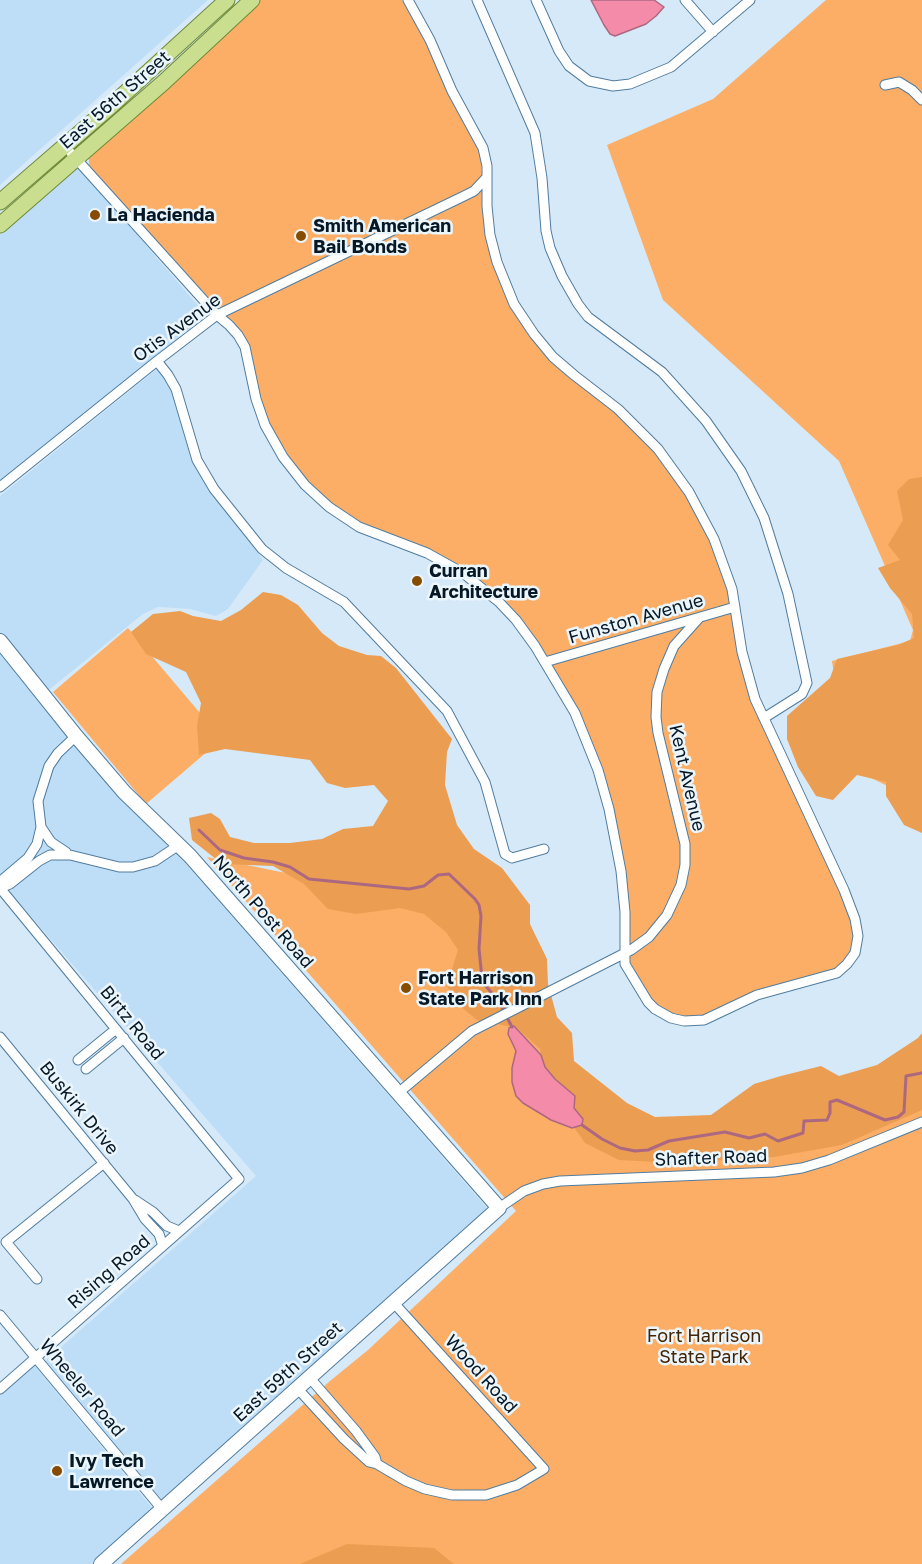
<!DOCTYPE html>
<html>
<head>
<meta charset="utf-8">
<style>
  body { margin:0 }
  canvas { display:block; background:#d6e9f8 }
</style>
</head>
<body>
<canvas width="922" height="1564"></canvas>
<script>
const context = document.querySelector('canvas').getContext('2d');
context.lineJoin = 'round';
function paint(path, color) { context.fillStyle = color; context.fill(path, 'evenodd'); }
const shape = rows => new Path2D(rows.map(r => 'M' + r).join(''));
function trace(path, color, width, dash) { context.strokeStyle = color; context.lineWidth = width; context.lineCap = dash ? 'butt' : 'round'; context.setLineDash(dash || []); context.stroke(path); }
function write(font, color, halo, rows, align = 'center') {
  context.font = font + ' "Golos Text",sans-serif'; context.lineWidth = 5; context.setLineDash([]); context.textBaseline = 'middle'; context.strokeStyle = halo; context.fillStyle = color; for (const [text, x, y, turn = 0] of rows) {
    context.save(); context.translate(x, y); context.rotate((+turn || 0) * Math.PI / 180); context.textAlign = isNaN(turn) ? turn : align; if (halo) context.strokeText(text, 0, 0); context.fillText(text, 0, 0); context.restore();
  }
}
paint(shape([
  [0,0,208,0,0,185],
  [77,165,206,315,0,481,0,232],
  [158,368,169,379,205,478,263,560,228,609,216,616,190,609,158,607,143,614,40,697,488,1209,162,1501,44,1362,256,1176,0,881,0,496],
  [34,1365,153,1509,92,1564,0,1564,0,1395]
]), '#bedef8');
paint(shape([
  [258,0,402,0,426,38,480,147,482,174,477,183,471,188,224,307,217,308,89,166,89,157],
  [826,0,922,0,922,803,847,766,832,661,910,641,913,630,839,461,663,300,607,145,713,99],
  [487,177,487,206,504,281,540,341,596,391,673,469,722,558,748,675,858,928,847,964,704,1020,661,1013,628,971,621,871,592,750,521,626,456,569,381,537,329,507,272,439,246,352,217,315,464,196],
  [128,628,222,739,146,804,53,692],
  [207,857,281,872,409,889,570,1063,634,1112,680,1130,922,1059,922,1564,121,1564,330,1381,368,1350,516,1211]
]), '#fcae66');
paint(shape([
  [922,477,922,833,904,825,886,796,886,782,857,775,833,800,816,796,798,767,787,739,787,716,830,678,837,659,898,645,914,638,912,614,890,588,878,568,900,560,888,545,903,520,897,491,909,479],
  [263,592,281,595,298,605,322,633,339,646,367,655,381,656,396,668,452,739,447,752,445,785,457,825,474,849,502,868,530,905,530,924,547,959,548,984,557,1017,572,1033,574,1061,627,1103,655,1117,711,1115,754,1084,781,1076,821,1066,839,1076,877,1065,918,1038,922,1033,922,1110,842,1145,774,1157,676,1163,619,1160,585,1143,561,1109,545,1078,540,1049,517,1028,477,1020,460,1006,445,983,451,972,458,950,446,932,424,914,400,908,356,914,328,909,304,884,273,866,222,864,192,840,189,818,211,813,220,819,230,837,254,843,290,843,322,839,343,829,373,826,388,801,374,785,345,788,327,783,310,760,225,749,199,755,197,726,201,703,186,672,146,654,131,632,153,614,180,611,193,616,221,621,241,610],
  [347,1544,434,1548,454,1564,300,1564]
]), '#eb9d52');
const water = shape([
  [591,0,654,0,664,7,656,16,646,24,615,36,610,34,604,25,591,0],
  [514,1026,541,1055,545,1067,555,1079,575,1096,574,1108,583,1119,582,1125,572,1128,551,1120,523,1103,516,1096,512,1082,512,1068,516,1051,508,1034,509,1028,514,1026]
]);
paint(water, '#f48ba9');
trace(water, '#ad6881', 1.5);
trace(shape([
  [199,830,220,850,244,858,273,862,290,867,309,879,409,889,424,886,438,875,449,874,475,899,479,905,481,916,479,949,482,978,484,984,498,1000,512,1027],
  [582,1125,602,1139,620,1148,635,1151,648,1150,669,1141,725,1132,749,1138,765,1134,778,1141,803,1133,804,1121,827,1120,830,1113,830,1102,837,1100,885,1120,898,1117,904,1112,906,1076,922,1073]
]), '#ad6881', 3);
const street = shape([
  [477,0,535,133,542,178,546,231,550,248,562,276,578,304,588,317,662,372,706,421,741,471,764,518,788,594,807,683,802,694,764,718],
  [536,0,559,51,569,66,589,81,613,86,630,84,671,67,750,0],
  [685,0,713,32],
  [885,85,899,82,912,90,922,100],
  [71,153,217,315,229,325,238,335,245,347,256,399,265,425,283,457,305,485,329,507,359,527,427,553,463,573,499,602,516,620,535,646,575,713,598,770,609,809,621,871,625,912,625,964,648,1002,655,1009,671,1018,684,1021,704,1020,757,995,837,973,847,964,855,953,858,936,855,919,844,890,755,699,742,652,732,589,714,539,689,492,658,449,618,409,574,375,553,357,534,334,514,304,497,262,490,235,487,206,487,166,483,148,452,91,430,40,408,0],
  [157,361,168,375,176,389,197,460,214,489,262,549,286,568,344,602,447,711,485,782,505,854,512,858,544,849],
  [0,487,157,361,217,315,464,196,474,191,487,177],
  [545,662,735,607],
  [41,827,51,842,66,852],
  [0,888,239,1179,0,1389],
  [0,888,10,884,39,861,50,855,70,855,119,867,133,867,155,861,179,845],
  [0,888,2,880,28,858,37,844,41,827,38,801,49,766,58,753,76,736],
  [0,1037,133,1199,145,1219,159,1234,163,1246],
  [78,1060,116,1029],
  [86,1069,124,1038],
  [397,1094,472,1031,631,950,649,937,667,915,681,885,685,865,685,844,658,733,656,717,657,692,664,669,674,646,699,618],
  [135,1200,153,1212,167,1226,179,1231],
  [499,1208,524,1191,543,1184,560,1181,774,1172,802,1168,829,1160,922,1122],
  [37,1279,6,1242,104,1163],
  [0,1315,162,1509],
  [309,1377,356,1431,375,1457,377,1464],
  [297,1388,344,1439,369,1462,377,1464,406,1481,425,1489,452,1495,486,1495,517,1485,544,1469,393,1302]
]);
const secondary = shape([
  [0,641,76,736,124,792,190,856,499,1208,101,1564]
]);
const primary = shape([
  [0,202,112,105,227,0],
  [0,225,164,82,252,0]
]);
trace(street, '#517d9f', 11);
trace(secondary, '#517d9f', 16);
trace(primary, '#6e8a39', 17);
trace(street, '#fff', 9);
trace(secondary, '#fff', 14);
trace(primary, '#cade8f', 15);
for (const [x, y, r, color] of [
  [95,215,6,"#864c01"],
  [301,236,6,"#864c01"],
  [417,581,6,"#864c01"],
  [406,988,6,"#864c01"],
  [57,1471,6,"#864c01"]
]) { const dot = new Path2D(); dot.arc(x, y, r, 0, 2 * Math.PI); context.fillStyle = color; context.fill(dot); trace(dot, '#ebf5fc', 2); }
write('18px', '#061825', '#ebf5fc', [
  ["East 56th Street",115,100,-41],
  ["Otis Avenue",177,328,-36],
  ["Funston Avenue",636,619,-16],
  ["Kent Avenue",687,778,77],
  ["North Post Road",263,912,49],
  ["Birtz Road",132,1023,51],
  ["Buskirk Drive",79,1108,51],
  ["Shafter Road",711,1158,-2],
  ["Rising Road",109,1272,-41],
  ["East 59th Street",288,1372,-42],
  ["Wood Road",481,1374,48],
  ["Wheeler Road",82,1388,50]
]);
write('bold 18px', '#061825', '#ebf5fc', [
  ["La Hacienda",107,215],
  ["Smith American",313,226],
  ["Bail Bonds",313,247],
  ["Curran",429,571],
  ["Architecture",429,592],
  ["Fort Harrison",418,978],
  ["State Park Inn",418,999],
  ["Ivy Tech",69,1461],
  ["Lawrence",69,1482]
], 'left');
write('18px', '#432403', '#ebf5fc', [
  ["Fort Harrison",704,1336],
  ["State Park",704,1357]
]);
</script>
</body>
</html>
